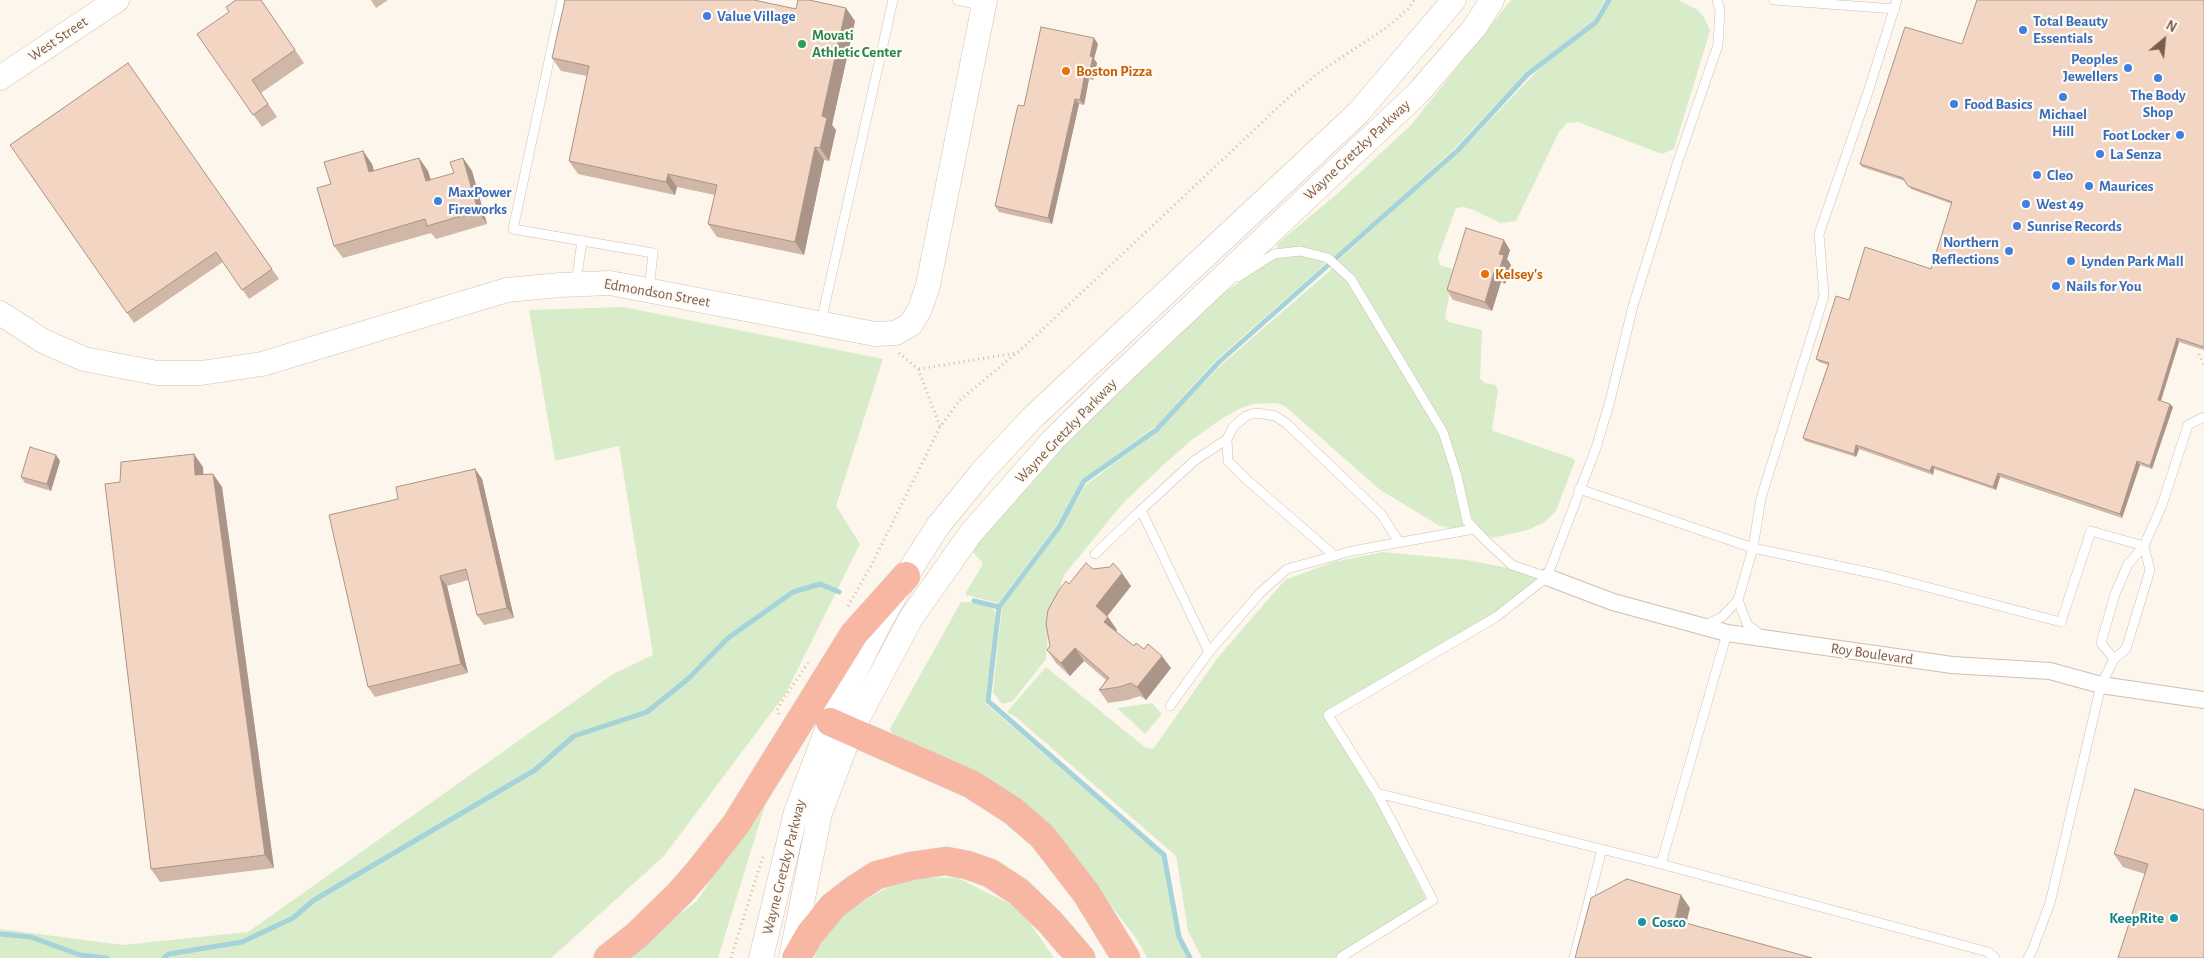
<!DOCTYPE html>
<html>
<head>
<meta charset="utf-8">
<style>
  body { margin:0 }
  #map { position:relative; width:2204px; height:958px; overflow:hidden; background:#fdf6ec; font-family:"Alegreya Sans",sans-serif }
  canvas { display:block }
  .north { position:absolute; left:2139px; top:15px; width:50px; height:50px; -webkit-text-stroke:4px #fffaf3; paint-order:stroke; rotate:28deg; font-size:14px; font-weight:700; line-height:20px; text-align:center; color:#7a5c4d }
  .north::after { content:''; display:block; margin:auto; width:18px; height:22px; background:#7a5c4d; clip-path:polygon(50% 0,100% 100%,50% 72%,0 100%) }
</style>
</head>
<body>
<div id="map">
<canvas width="2204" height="958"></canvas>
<div class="north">N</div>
</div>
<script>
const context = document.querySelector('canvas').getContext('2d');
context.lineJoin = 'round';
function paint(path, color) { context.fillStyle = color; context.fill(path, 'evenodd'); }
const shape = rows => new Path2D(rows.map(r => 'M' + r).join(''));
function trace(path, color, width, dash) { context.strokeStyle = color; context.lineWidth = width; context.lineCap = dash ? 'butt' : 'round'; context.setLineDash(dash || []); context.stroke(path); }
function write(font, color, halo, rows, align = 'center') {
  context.font = font + ' "Alegreya Sans",sans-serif'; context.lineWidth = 4.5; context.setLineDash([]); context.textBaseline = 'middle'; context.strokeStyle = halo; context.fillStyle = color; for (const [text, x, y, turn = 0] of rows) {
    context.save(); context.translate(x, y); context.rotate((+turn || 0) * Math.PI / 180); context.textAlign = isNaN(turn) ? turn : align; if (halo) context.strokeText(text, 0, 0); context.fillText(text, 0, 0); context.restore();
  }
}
paint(shape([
  [1511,0,1605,0,1594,20,1527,72,1453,150,1336,256,1280,250,1277,247,1278,243,1337,194,1411,125],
  [1611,0,1678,0,1698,10,1705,19,1710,31,1674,149,1662,154,1578,122,1567,123,1559,132,1516,221,1500,223,1474,210,1464,207,1456,208,1438,257,1440,265,1452,269,1453,274,1445,318,1449,322,1482,330,1480,379,1485,383,1496,385,1498,391,1492,429,1493,431,1572,458,1575,461,1556,511,1545,522,1528,530,1492,538,1475,527,1448,444,1338,264,1339,260,1471,140,1540,68,1597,23],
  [1299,255,1320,260,1324,262,1324,265,1215,361,1157,425,1083,479,1056,526,998,603,966,595,966,592,982,566,982,562,972,551,973,548,1061,445,1223,293,1274,259],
  [1333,268,1349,279,1440,432,1454,472,1465,520,1463,527,1458,530,1438,525,1379,489,1286,407,1277,403,1253,404,1241,408,1221,419,1189,442,1159,469,1123,503,1064,575,1049,620,1046,659,1013,701,1002,704,993,692,1002,607,1059,530,1086,485,1157,431,1221,365],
  [623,307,883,359,836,506,860,544,786,693,664,856,551,958,0,958,0,929,123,945,248,932,613,674,653,655,619,446,555,461,529,310],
  [1383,552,1467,560,1508,568,1541,579,1496,616,1326,718,1378,804,1426,899,1425,902,1338,958,1202,958,1188,931,1176,856,1016,717,1007,712,1046,667,1130,735,1146,748,1153,749,1219,656,1285,580,1333,562],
  [961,602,969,602,992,608,995,611,996,618,985,703,1162,856,1177,936,1188,958,1147,958,1138,941,1060,838,897,742,890,729],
  [1152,703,1162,714,1145,734,1117,708],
  [769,792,718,958,621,958,697,901],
  [906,877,958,878,1020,909,1054,958,815,958,816,952,842,913]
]), '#d8ecc9');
trace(shape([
  [974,601,999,607],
  [0,934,31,937,80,955,107,958],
  [164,958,169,954,242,942,293,918,314,900,535,770,574,736,647,712,688,679,728,638,793,592,820,584,839,592],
  [1190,958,1179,937,1164,855,988,701,999,607,1059,527,1084,481,1156,430,1219,362,1458,150,1528,74,1596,22,1609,0]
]), '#a5d3da', 5);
const lane = shape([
  [562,0,513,229,653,253,649,290],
  [957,0,984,6],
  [1774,0,1895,9],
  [1238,277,1274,254,1300,251,1328,258,1351,279,1443,432,1457,476,1467,521,1486,541,1512,565,1547,577],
  [576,283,582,241],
  [821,322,893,0],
  [1227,439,1194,461,1141,510,1209,652,1260,593,1287,569,1352,551,1474,529],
  [1579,489,1753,548,1881,575,2061,622,2091,531,2144,546],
  [1095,554,1141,510],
  [1335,556,1246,479,1228,461,1227,439,1233,427,1246,416,1255,413,1264,414,1275,416,1286,423,1381,514,1399,542],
  [1738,600,1747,624,1762,636],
  [1703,626,1722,617,1738,600,1753,548,1761,498,1824,296,1819,234,1868,92,1897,0],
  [1727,633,1661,864,1988,952,1995,958],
  [2114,659,2101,643,2115,594,2128,564,2144,546,2162,505,2188,425,2204,417],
  [1170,706,1209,652],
  [1661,864,1377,793,1328,715,1496,617,1547,577,1596,448,1610,401,1633,306,1678,161,1718,45,1720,10,1717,0],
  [1341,957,1433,900,1377,793],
  [1574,958,1602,849],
  [2028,958,2032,951,2050,903,2101,685,2114,659,2126,649,2150,570,2144,546]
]);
const street = shape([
  [1547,577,1613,602,1727,633,1952,665,2050,671,2101,685,2204,700]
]);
const secondary = shape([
  [0,78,117,0],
  [0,313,43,341,84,359,157,373,201,373,262,364,507,290,560,285,610,283,875,334,896,333,911,324,920,309,928,285,985,0],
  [761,958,796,812,830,722,878,626,906,576,938,526,981,473,1031,419,1358,113,1454,0],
  [791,958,820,813,851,731,911,618,971,533,1053,440,1117,377,1418,93,1475,27,1492,0]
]);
const highway = shape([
  [830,722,971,784,1013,811,1042,836,1086,893,1126,958],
  [608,958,637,935,680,893,700,870,736,824,854,634,906,576],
  [796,958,810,934,833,906,855,889,877,875,911,866,946,861,967,865,990,873,1019,892,1051,923,1081,958]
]);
trace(lane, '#d1beb0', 10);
trace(street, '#d1beb0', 18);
trace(secondary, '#d6c0b0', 25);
trace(highway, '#dad1cd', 29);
trace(shape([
  [899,353,918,369,940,426],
  [2199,354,2204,365],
  [919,369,1016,353],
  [848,606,871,566,940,427,960,400,1025,346,1289,97,1321,71,1386,28,1408,9,1414,0],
  [779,714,777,710,782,701,808,663],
  [731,958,763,856]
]), '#d9b8a5', 3, [1, 4]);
trace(lane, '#fff', 9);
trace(street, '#fff', 16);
trace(secondary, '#fff', 24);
trace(highway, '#f7b7a3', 28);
paint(shape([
  [261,0,304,63,261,93,277,117,262,127,197,34],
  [371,0,388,0,376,8],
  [2204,0,2204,350,2179,342,2161,401,2173,407,2152,469,2140,465,2122,518,2000,477,1996,490,1934,469,1933,475,1859,449,1856,457,1805,441,1803,438,1828,365,1819,362,1816,359,1849,300,1931,269,1952,204,1911,189,1905,181,1862,167,1860,164,1962,44],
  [796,9,855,21,832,125,836,130,829,161,824,160,804,255,717,237,708,224,715,195,677,187,675,195,578,174,569,161,587,76,561,71,552,58],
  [1094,38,1098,44,1094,59,1097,63,1093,80,1089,79,1084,105,1079,104,1052,224,999,212,995,206,1024,106],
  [128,63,279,279,249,299,223,262,134,323,10,145],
  [363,151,372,164,374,171,419,158,428,171,431,180,454,173,463,158,472,171,487,224,436,239,431,233,343,258,334,246,331,184],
  [1510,250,1507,259,1511,265,1505,284,1501,282,1492,311,1453,300,1447,290],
  [56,455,60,461,51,491,25,483,21,477],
  [203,467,203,474,213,474,222,487,274,868,160,882,151,869],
  [475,469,482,479,514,618,484,625,477,615,468,580,447,586,468,673,375,697,368,687,398,499],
  [1093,569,1131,586,1107,616,1117,630,1116,631,1134,646,1144,649,1171,668,1146,700,1140,696,1128,700,1108,703,1099,690,1106,680,1084,661,1070,676,1056,663,1047,650,1050,646,1069,584],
  [2204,810,2145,874,2123,867,2114,854]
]), '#d1b7a8');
paint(shape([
  [846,8,855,21,832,125,836,130,829,161,820,148,822,116],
  [1094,38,1098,44,1094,59,1097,63,1093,80,1089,74,1090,56],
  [1085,73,1089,79,1084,105,1080,100],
  [1075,99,1079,104,1052,224,1048,218],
  [815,147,824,160,804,255,795,242],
  [363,151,372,164,378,185,369,172],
  [419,158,428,171,435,194,426,181],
  [463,158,472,171,487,224,478,211],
  [668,174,677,187,675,195,666,182],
  [1504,240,1510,250,1507,259,1511,265,1505,284,1498,274,1499,254],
  [1494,272,1501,282,1492,311,1485,302],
  [2177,338,2179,342,2160,403,2158,400],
  [2170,404,2173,407,2152,469,2150,466],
  [1856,445,1859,449,1856,457,1854,454],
  [194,454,203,467,204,488,195,475],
  [56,455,60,461,51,491,47,484],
  [2137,461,2140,465,2122,518,2120,514],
  [1932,466,1934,469,1933,475,1930,471],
  [475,469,482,479,514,618,507,608],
  [1998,473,2000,477,1996,490,1993,487],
  [213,474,222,487,274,868,265,855],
  [1122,573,1131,586,1105,619,1096,606],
  [440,576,447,586,468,673,461,664],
  [1108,617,1117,630,1113,634,1104,622],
  [1075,648,1084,661,1070,676,1061,663],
  [1162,656,1171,668,1146,700,1137,687],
  [1681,895,1690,908,1684,933,1675,920]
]), '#aa9588');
const building = shape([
  [236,0,261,0,295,50,252,80,268,104,253,115,197,34,229,12,226,7,236,0],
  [565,0,754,0,796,9,798,0,809,0,846,8,822,116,827,118,820,148,815,147,795,242,708,224,717,185,668,174,666,182,569,161,589,66,552,58,565,0],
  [1977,0,2204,0,2204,347,2177,338,2158,400,2170,404,2150,466,2137,461,2120,514,1998,473,1993,487,1932,466,1930,471,1856,445,1854,454,1803,438,1829,363,1816,359,1836,296,1849,300,1865,247,1931,269,1952,202,1908,186,1903,178,1860,164,1905,27,1962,44,1977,0],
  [1041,27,1094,38,1090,56,1093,57,1089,74,1085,73,1080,100,1075,99,1048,218,995,206,1018,105,1024,106,1041,27],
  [128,63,272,269,242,290,216,252,127,313,10,145,128,63],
  [363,151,369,172,419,158,426,181,454,173,450,162,463,158,478,211,427,226,425,219,334,246,317,188,331,184,324,162,363,151],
  [1466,228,1504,240,1499,254,1504,255,1498,274,1494,272,1485,302,1447,290,1466,228],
  [30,447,56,455,47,484,21,477,30,447],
  [194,454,195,475,213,474,265,855,151,869,105,484,120,482,121,462,194,454],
  [475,469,507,608,477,615,466,569,440,576,461,664,368,687,329,515,398,499,396,487,475,469],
  [1086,563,1093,569,1110,567,1113,563,1122,573,1096,606,1108,617,1104,622,1134,646,1136,643,1144,649,1148,644,1162,656,1137,687,1131,683,1119,687,1099,690,1109,678,1075,648,1061,663,1047,650,1050,646,1046,624,1048,610,1059,590,1066,581,1069,584,1086,563],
  [2135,789,2204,810,2204,958,2118,958,2148,864,2114,854,2135,789],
  [1627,879,1681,895,1675,920,1812,958,1575,958,1591,898,1627,879]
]);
paint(building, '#f3d5c3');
trace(building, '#aa9588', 1);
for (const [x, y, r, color] of [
  [707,16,5,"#3f7fe0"],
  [2023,30,5,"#3f7fe0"],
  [802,44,5,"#2e9e5b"],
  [2128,68,5,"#3f7fe0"],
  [1066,71,5,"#e8710a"],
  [2158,78,5,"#3f7fe0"],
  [2063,97,5,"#3f7fe0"],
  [1954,104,5,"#3f7fe0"],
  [2180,135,5,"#3f7fe0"],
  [2100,154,5,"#3f7fe0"],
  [2037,175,5,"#3f7fe0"],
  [2089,186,5,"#3f7fe0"],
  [438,201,5,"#3f7fe0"],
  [2026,204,5,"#3f7fe0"],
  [2017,226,5,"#3f7fe0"],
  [2009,251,5,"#3f7fe0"],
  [2071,261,5,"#3f7fe0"],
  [1485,274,5,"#e8710a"],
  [2056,286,5,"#3f7fe0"],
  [2174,918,5,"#0f9aa8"],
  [1642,922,5,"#0f9aa8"]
]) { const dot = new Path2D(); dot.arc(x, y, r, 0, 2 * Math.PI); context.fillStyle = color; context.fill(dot); trace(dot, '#fffaf3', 2); }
write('bold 15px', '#366cbe', '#fffaf3', [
  ["Value Village",717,16],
  ["Total Beauty",2033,21],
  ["Essentials",2033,38],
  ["Peoples",2118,59,"right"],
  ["Jewellers",2118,76,"right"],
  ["The Body",2158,95,"center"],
  ["Shop",2158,112,"center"],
  ["Food Basics",1964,104],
  ["Michael",2063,114,"center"],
  ["Hill",2063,131,"center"],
  ["Foot Locker",2170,135,"right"],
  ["La Senza",2110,154],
  ["Cleo",2047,175],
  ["Maurices",2099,186],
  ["MaxPower",448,192],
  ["Fireworks",448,209],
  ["West 49",2036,204],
  ["Sunrise Records",2027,226],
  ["Northern",1999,242,"right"],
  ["Reflections",1999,259,"right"],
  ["Lynden Park Mall",2081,261],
  ["Nails for You",2066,286]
], 'left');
write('bold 15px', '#27864d', '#fffaf3', [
  ["Movati",812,35],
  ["Athletic Center",812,52]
], 'left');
write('15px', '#7a5c4d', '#fffaf3', [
  ["West Street",58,39,-34],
  ["Wayne Gretzky Parkway",1357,150,-43],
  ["Edmondson Street",657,293,10],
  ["Wayne Gretzky Parkway",1066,431,-46],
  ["Roy Boulevard",1872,654,8],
  ["Wayne Gretzky Parkway",784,867,-76]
]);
write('bold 15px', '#c56008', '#fffaf3', [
  ["Boston Pizza",1076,71],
  ["Kelsey's",1495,274]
], 'left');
write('bold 15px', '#0d838f', '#fffaf3', [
  ["KeepRite",2164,918],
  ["Cosco",1652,922,"left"]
], 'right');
</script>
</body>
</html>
